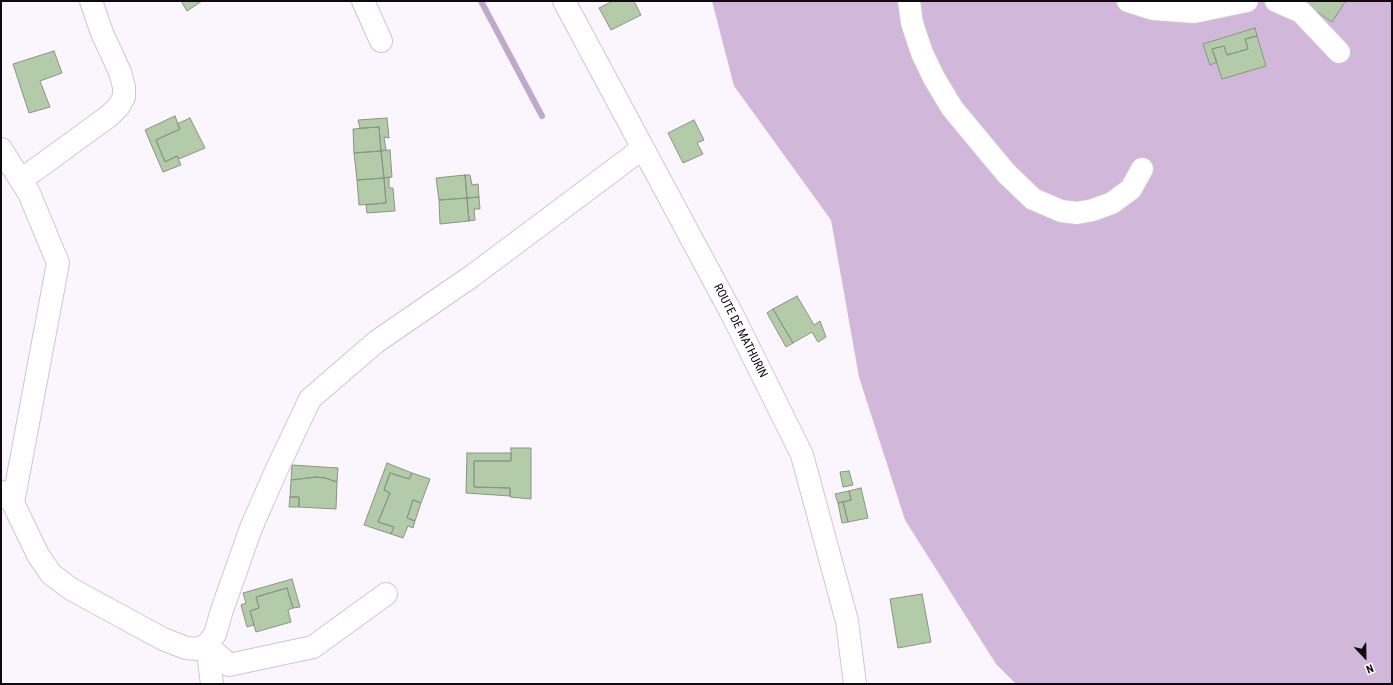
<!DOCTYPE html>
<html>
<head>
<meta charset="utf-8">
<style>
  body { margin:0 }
  #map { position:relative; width:1393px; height:685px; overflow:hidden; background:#fbf6fd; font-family:"Roboto Condensed",sans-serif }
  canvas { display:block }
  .frame { position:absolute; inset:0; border:2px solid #0e0a10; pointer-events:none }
  .north { position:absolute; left:1345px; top:637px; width:40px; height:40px; -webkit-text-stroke:3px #fff; paint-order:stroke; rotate:158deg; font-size:11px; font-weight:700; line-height:16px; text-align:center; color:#0e0a10 }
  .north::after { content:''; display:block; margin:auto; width:14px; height:18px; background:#0e0a10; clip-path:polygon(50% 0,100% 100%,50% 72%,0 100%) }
</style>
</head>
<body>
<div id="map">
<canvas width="1393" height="685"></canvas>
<div class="frame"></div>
<div class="north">N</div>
</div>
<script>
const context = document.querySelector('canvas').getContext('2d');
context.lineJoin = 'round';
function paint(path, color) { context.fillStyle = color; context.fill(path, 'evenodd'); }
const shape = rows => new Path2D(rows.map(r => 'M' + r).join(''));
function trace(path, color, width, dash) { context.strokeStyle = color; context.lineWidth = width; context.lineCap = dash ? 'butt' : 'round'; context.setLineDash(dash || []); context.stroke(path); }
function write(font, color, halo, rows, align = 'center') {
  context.font = font + ' "Roboto Condensed",sans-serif'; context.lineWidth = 3; context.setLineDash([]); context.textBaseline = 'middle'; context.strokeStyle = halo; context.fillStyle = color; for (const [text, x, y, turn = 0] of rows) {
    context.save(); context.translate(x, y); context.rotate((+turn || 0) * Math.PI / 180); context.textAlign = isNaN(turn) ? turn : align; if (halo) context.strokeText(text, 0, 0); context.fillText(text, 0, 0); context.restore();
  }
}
paint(shape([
  [712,1,1392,1,1392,684,1016,684,996,664,905,520,859,377,831,220,734,86]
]), '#d1b8da');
trace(shape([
  [481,1,542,116]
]), '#c0a8c9', 6);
const building = shape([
  [181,1,202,1,187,11,181,1],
  [613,1,634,1,641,15,611,30,599,8,613,1],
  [1301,1,1344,1,1345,2,1332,22,1301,1],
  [1255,28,1257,36,1245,39,1248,49,1227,55,1224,46,1212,49,1217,62,1210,65,1203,44,1255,28],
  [1257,36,1266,66,1222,79,1212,49,1224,46,1227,55,1248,49,1245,39,1257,36],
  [54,51,62,73,40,81,50,107,29,113,13,64,54,51],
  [175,116,180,129,156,140,165,162,177,156,181,165,163,172,145,130,175,116],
  [190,118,205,148,179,159,177,156,165,162,156,140,180,129,177,124,190,118],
  [387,118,389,138,384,137,386,150,381,151,379,127,360,128,358,120,387,118],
  [694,120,704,140,697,143,703,154,683,163,668,133,694,120],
  [379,127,381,151,354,153,353,129,379,127],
  [390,150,392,177,384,178,381,151,390,150],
  [381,151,384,178,357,180,354,153,381,151],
  [465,175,467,198,439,200,436,178,465,175],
  [465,175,470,175,472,185,478,184,479,197,467,198,465,175],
  [389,177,389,188,393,188,395,211,367,213,366,205,386,203,384,178,389,177],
  [384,178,386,203,359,205,357,180,384,178],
  [479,197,480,209,474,209,475,220,469,221,467,198,479,197],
  [467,198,469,221,440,224,439,200,467,198],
  [797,296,814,325,820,321,826,337,818,342,812,332,793,343,773,309,797,296],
  [773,309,793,343,786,347,767,313,773,309],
  [511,448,531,448,531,499,510,497,510,488,474,487,474,461,511,461,511,448],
  [467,453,511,453,511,461,474,461,474,487,510,488,510,496,466,493,467,453],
  [387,463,412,473,409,479,390,473,384,490,390,493,378,522,394,527,391,534,364,525,387,463],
  [292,465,338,468,337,482,325,478,316,477,291,480,292,465],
  [849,471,853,485,843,487,840,472,849,471],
  [390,473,409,479,412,473,430,479,421,503,413,500,407,518,415,521,413,528,408,526,403,538,391,534,394,527,378,522,390,493,384,490,390,473],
  [316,477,325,478,337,482,336,509,299,507,299,497,290,497,291,480,316,477],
  [861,488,868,518,848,522,843,502,851,500,849,491,861,488],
  [849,491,851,500,838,503,835,494,849,491],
  [290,497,299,497,299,507,289,507,290,497],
  [413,500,421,503,415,521,407,518,413,500],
  [843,502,848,522,842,523,838,503,843,502],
  [292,579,300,607,293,608,287,588,256,597,259,608,250,611,254,625,247,627,241,605,246,603,243,593,292,579],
  [287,588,293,608,288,610,291,622,256,632,250,611,259,608,256,597,287,588],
  [922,594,931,642,898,648,890,599,922,594]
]);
paint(building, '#b4cba9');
trace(building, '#8a9484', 1);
const minor = shape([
  [363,1,381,41],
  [564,1,733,316,802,455,847,621,855,684],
  [909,1,912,23,922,53,934,78,952,108,1006,173,1033,199,1061,211,1077,213,1093,210,1112,203,1131,189,1142,169],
  [1128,1,1153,9,1194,12,1247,1],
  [1276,1,1301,12,1339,52],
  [1,149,29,193,58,263,13,503],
  [21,180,109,116,119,106,124,97,124,87,120,72,102,33,91,1],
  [1,492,13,503,38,555,51,574,71,589,163,639,186,648,197,649,207,645,215,634,222,610,251,528,276,471,310,399,376,342,472,276,643,148],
  [207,645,229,665,313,647,386,594],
  [207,645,212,684]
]);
trace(minor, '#d0c4d5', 24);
trace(minor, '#fff', 22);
write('12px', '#0e0a10', '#fff', [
  ["ROUTE DE MATHURIN",740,331,63]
]);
</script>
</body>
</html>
